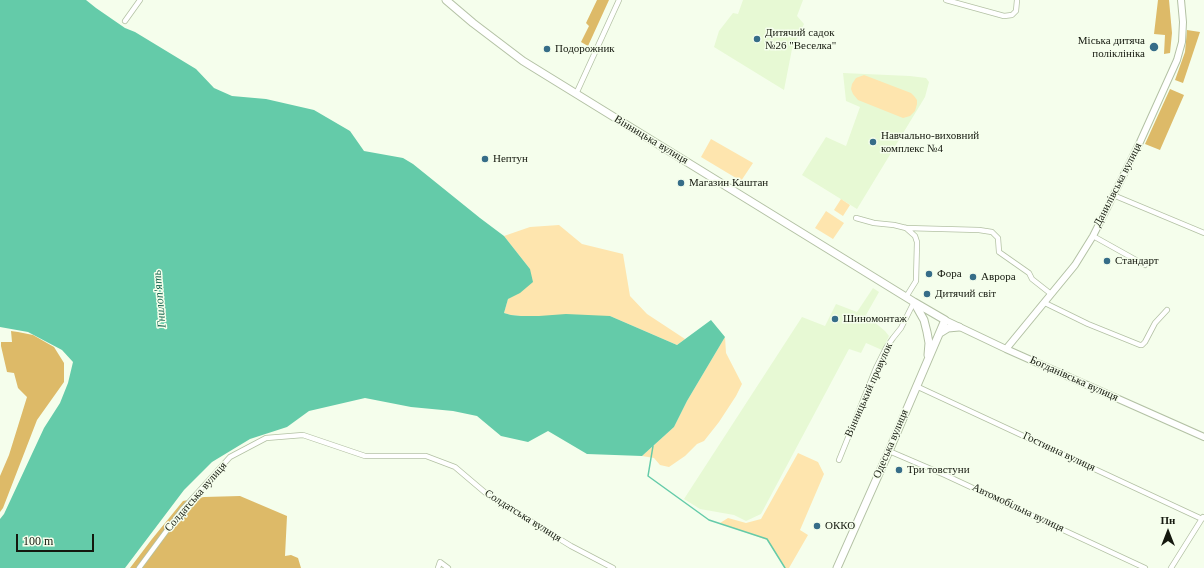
<!DOCTYPE html>
<html>
<head>
<meta charset="utf-8">
<style>
  body { margin:0 }
  #map { position:relative; width:1204px; height:568px; overflow:hidden; background:#f5feec; font-family:Georgia,serif }
  canvas { display:block }
  .north { position:absolute; left:1148px; top:512px; width:40px; height:40px; -webkit-text-stroke:3px #f5feec; paint-order:stroke; rotate:0deg; font-size:11px; font-weight:700; line-height:16px; text-align:center; color:#14180e }
  .north::after { content:''; display:block; margin:auto; width:14px; height:18px; background:#14180e; clip-path:polygon(50% 0,100% 100%,50% 72%,0 100%) }
  .scale { position:absolute; left:16px; top:534px; width:78px; height:18px; box-sizing:border-box; border:2px solid #14180e; border-top:0; padding-left:5px; font-size:12px; line-height:14px; white-space:nowrap; color:#14180e; -webkit-text-stroke:3px #f5feec; paint-order:stroke }
</style>
</head>
<body>
<div id="map">
<canvas width="1204" height="568"></canvas>
<div class="north">Пн</div>
<div class="scale">100 m</div>
</div>
<script>
const context = document.querySelector('canvas').getContext('2d');
context.lineJoin = 'round';
function paint(path, color) { context.fillStyle = color; context.fill(path, 'evenodd'); }
const shape = rows => new Path2D(rows.map(r => 'M' + r).join(''));
function trace(path, color, width, dash) { context.strokeStyle = color; context.lineWidth = width; context.lineCap = dash ? 'butt' : 'round'; context.setLineDash(dash || []); context.stroke(path); }
function write(font, color, halo, rows, align = 'center') {
  context.font = font + ' Georgia,serif'; context.lineWidth = 3; context.setLineDash([]); context.textBaseline = 'middle'; context.strokeStyle = halo; context.fillStyle = color; for (const [text, x, y, turn = 0] of rows) {
    context.save(); context.translate(x, y); context.rotate((+turn || 0) * Math.PI / 180); context.textAlign = isNaN(turn) ? turn : align; if (halo) context.strokeText(text, 0, 0); context.fillText(text, 0, 0); context.restore();
  }
}
paint(shape([
  [743,0,803,0,797,16,804,24,792,49,784,90,714,47,719,31,733,13,738,14],
  [843,73,910,76,926,78,929,82,925,97,857,209,802,175,826,137,846,146,860,107,846,101],
  [873,288,879,292,866,315,885,331,889,336,882,350,866,343,861,353,849,349,761,514,746,521,734,515,700,509,684,499,802,317,825,326,836,304,857,312]
]), '#e7f9d4');
paint(shape([
  [864,75,911,93,914,96,917,100,917,104,915,111,910,116,903,118,858,100,853,94,851,89,852,84,856,78],
  [711,139,753,163,741,181,701,157],
  [841,199,850,205,843,216,834,210],
  [826,211,844,223,833,239,815,228],
  [559,225,582,244,623,254,630,296,647,314,685,339,677,345,610,316,521,316,511,315,504,313,508,299,530,269,504,236,530,227],
  [725,337,726,353,742,384,736,396,719,422,704,441,697,444,685,456,669,467,660,465,654,458,642,456,674,427,687,401],
  [798,453,818,462,824,474,800,530,808,535,789,568,785,568,767,540,720,523,728,518,746,523,761,519]
]), '#fee5ae');
paint(shape([
  [597,0,609,0,588,46,581,42,589,26,586,23],
  [1158,0,1169,0,1172,33,1170,53,1164,54,1165,35,1154,34],
  [1187,30,1200,32,1183,83,1175,80,1185,52],
  [1170,89,1184,95,1160,150,1145,144],
  [11,331,18,332,33,335,54,347,64,363,64,382,37,420,3,508,0,512,0,476,9,455,27,397,18,388,14,373,7,372,1,346,1,342,12,342],
  [240,496,287,516,285,556,291,555,298,558,301,568,130,568,152,539,183,501,204,497]
]), '#ddba68');
paint(shape([
  [0,0,86,0,96,8,125,28,135,32,196,69,214,88,232,96,266,99,314,110,350,131,364,151,403,158,413,164,480,218,504,236,530,269,533,282,520,293,508,299,504,313,511,315,521,316,539,316,566,314,610,316,677,345,711,320,725,337,687,401,674,427,642,456,587,454,548,431,528,442,501,436,477,416,453,411,411,407,365,398,309,411,287,427,250,439,212,462,184,490,125,568,0,568,0,519,4,514,44,428,60,403,68,383,73,362,62,350,28,332,0,327]
]), '#64cba9');
trace(shape([
  [653,446,648,476,709,520,767,539,785,568]
]), '#64cba9', 1.5);
const street = shape([
  [946,0,1004,16,1012,15,1016,11,1017,0],
  [125,21,140,0],
  [576,94,619,0],
  [1113,195,1204,233],
  [856,218,874,223,894,225,906,228,979,230,992,232,998,238,999,252,1029,273,1032,279,1051,294],
  [906,228,915,236,917,242,916,281,906,297],
  [1093,236,1145,265],
  [1045,303,1088,324,1140,345,1142,345,1145,342,1155,323,1167,310],
  [916,386,1202,519],
  [889,451,945,475,1145,568],
  [839,460,876,368,886,348,893,338,901,328,914,302],
  [139,568,182,510,230,457,266,438,303,435,365,456,426,456,455,467,488,495,571,546,613,568],
  [438,568,440,562,448,568],
  [1171,568,1203,517]
]);
const secondary = shape([
  [945,320,1006,349,1204,437],
  [1006,349,1075,265,1093,236,1140,142,1177,60,1182,42,1183,22,1181,0]
]);
const primary = shape([
  [446,0,473,23,523,61,914,302,945,320,889,451,837,568],
  [915,304,924,320,927,332,929,343,928,355],
  [940,333,948,328,959,327]
]);
trace(street, '#b3c1a4', 6);
trace(secondary, '#b3c1a4', 8);
trace(primary, '#b3c1a4', 9);
trace(street, '#fff', 4.5);
trace(secondary, '#fff', 6);
trace(primary, '#fff', 7);
for (const [x, y, r, color] of [
  [757,39,4,"#366d88"],
  [1154,47,5,"#366d88"],
  [547,49,4,"#366d88"],
  [873,142,4,"#366d88"],
  [485,159,4,"#366d88"],
  [681,183,4,"#366d88"],
  [1107,261,4,"#366d88"],
  [929,274,4,"#366d88"],
  [973,277,4,"#366d88"],
  [927,294,4,"#366d88"],
  [835,319,4,"#366d88"],
  [899,470,4,"#366d88"],
  [817,526,4,"#366d88"]
]) { const dot = new Path2D(); dot.arc(x, y, r, 0, 2 * Math.PI); context.fillStyle = color; context.fill(dot); trace(dot, '#f5feec', 1.5); }
write('11px', '#14180e', '#f5feec', [
  ["Дитячий садок",765,33],
  ["№26 \"Веселка\"",765,46],
  ["Міська дитяча",1145,41,"right"],
  ["поліклініка",1145,54,"right"],
  ["Подорожник",555,49],
  ["Навчально-виховний",881,136],
  ["комплекс №4",881,149],
  ["Нептун",493,159],
  ["Магазин Каштан",689,183],
  ["Стандарт",1115,261],
  ["Фора",937,274],
  ["Аврора",981,277],
  ["Дитячий світ",935,294],
  ["Шиномонтаж",843,319],
  ["Три товстуни",907,470],
  ["ОККО",825,526]
], 'left');
write('11px', '#14180e', '#f5feec', [
  ["Вінницька вулиця",651,140,31],
  ["Данилівська вулиця",1118,185,-63],
  ["Богданівська вулиця",1074,379,24],
  ["Вінницький провулок",869,390,-66],
  ["Одеська вулиця",891,444,-67],
  ["Гостинна вулиця",1059,452,25],
  ["Солдатська вулиця",196,497,-49],
  ["Автомобільна вулиця",1018,508,25],
  ["Солдатська вулиця",523,516,32]
]);
write('italic 12px', '#15654f', '#f5feec', [
  ["Гнилоп'ять",160,299,-95]
]);
</script>
</body>
</html>
